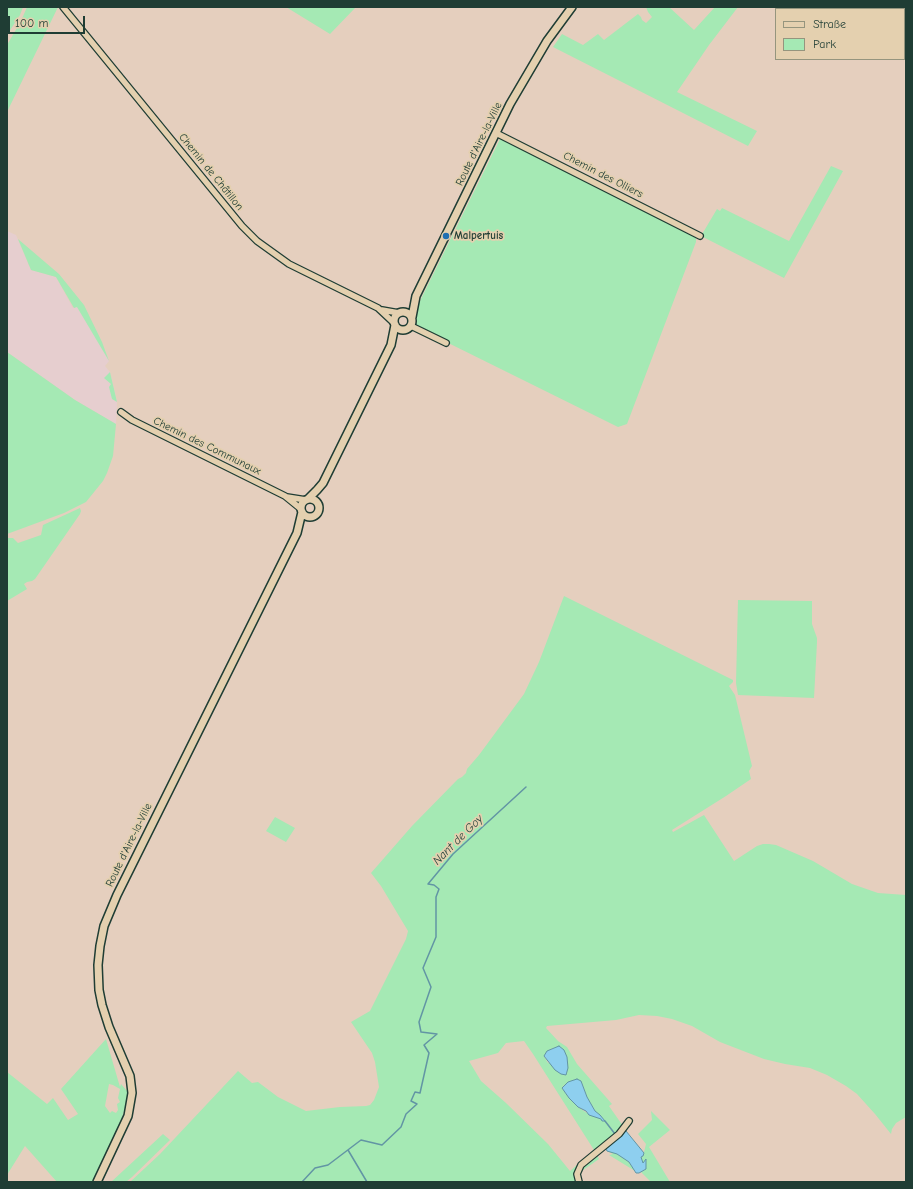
<!DOCTYPE html>
<html>
<head>
<meta charset="utf-8">
<style>
  body { margin:0 }
  #map { position:relative; width:913px; height:1189px; overflow:hidden; background:#e5cfbe; font-family:"Comic Neue",sans-serif }
  canvas { display:block }
  .frame { position:absolute; inset:0; border:8px solid #1f3d34; pointer-events:none }
  .legend { position:absolute; left:775px; top:8px; width:130px; height:52px; box-sizing:border-box; background:#e4d0af; border:1px solid #95957e; margin:0; padding:5px 7px; list-style:none; font-size:12px; color:#1f3d34 }
  .legend li { display:flex; align-items:center; gap:8px; height:20px }
  .legend b { width:20px; border:1px solid #95957e }
  .scale { position:absolute; left:8px; top:16px; width:77px; height:18px; box-sizing:border-box; border:2px solid #1f3d34; border-top:0; padding-left:5px; font-size:12px; line-height:14px; white-space:nowrap; color:#1f3d34; -webkit-text-stroke:3px #e4d0af; paint-order:stroke }
</style>
</head>
<body>
<div id="map">
<canvas width="913" height="1189"></canvas>
<div class="frame"></div>
<ul class="legend">
<li><b style="height:5px;background:#e4d0af"></b>Straße</li>
<li><b style="height:11px;background:#a5e9b4"></b>Park</li>
</ul>
<div class="scale">100 m</div>
</div>
<script>
const context = document.querySelector('canvas').getContext('2d');
context.lineJoin = 'round';
function paint(path, color) { context.fillStyle = color; context.fill(path, 'evenodd'); }
const shape = rows => new Path2D(rows.map(r => 'M' + r).join(''));
function trace(path, color, width, dash) { context.strokeStyle = color; context.lineWidth = width; context.lineCap = dash ? 'butt' : 'round'; context.setLineDash(dash || []); context.stroke(path); }
function write(font, color, halo, rows, align = 'center') {
  context.font = font + ' "Comic Neue",sans-serif'; context.lineWidth = 3.5; context.setLineDash([]); context.textBaseline = 'middle'; context.strokeStyle = halo; context.fillStyle = color; for (const [text, x, y, turn = 0] of rows) {
    context.save(); context.translate(x, y); context.rotate((+turn || 0) * Math.PI / 180); context.textAlign = isNaN(turn) ? turn : align; if (halo) context.strokeText(text, 0, 0); context.fillText(text, 0, 0); context.restore();
  }
}
paint(shape([
  [7,231,16,235,31,270,56,277,73,308,77,306,109,361,105,366,110,372,117,402,116,424,75,400,7,352]
]), '#e6cecf');
paint(shape([
  [7,7,23,7,20,15,7,35],
  [27,7,58,7,7,112,7,45,21,21],
  [286,7,356,7,330,34],
  [646,7,669,7,694,30,715,7,738,7,709,45,677,92,757,131,748,146,553,47,562,34,583,45,598,34,604,40,638,14,641,17,642,20,646,23,652,17,648,12],
  [500,139,506,140,694,235,696,238,696,242,627,424,618,427,420,329,416,324,415,311],
  [831,166,843,171,784,278,701,236,717,209,720,211,722,208,789,241],
  [18,239,59,274,84,305,102,342,109,361,77,307,74,308,56,277,31,270],
  [7,352,75,400,116,424,113,456,107,473,103,481,86,502,64,513,7,534],
  [110,372,117,402,112,399,109,387,111,384,104,378],
  [80,508,81,511,80,514,35,579,32,581,27,582,24,584,27,589,7,601,7,538,13,538,18,543,41,535,43,525],
  [564,596,733,680,733,682,729,686,735,695,752,766,749,771,751,779,726,796,672,830,673,832,704,815,734,861,757,846,763,844,769,844,776,845,813,861,852,884,878,893,906,895,906,1117,896,1123,892,1129,891,1134,875,1114,857,1094,846,1086,827,1075,810,1068,785,1064,764,1059,720,1042,692,1026,672,1019,657,1016,639,1015,616,1020,547,1026,546,1028,558,1041,567,1047,577,1064,612,1104,609,1106,623,1126,614,1135,635,1171,609,1155,613,1154,607,1151,606,1149,598,1153,598,1157,599,1159,579,1173,579,1182,130,1182,160,1154,238,1071,252,1083,258,1082,278,1097,306,1111,340,1107,366,1106,370,1105,374,1100,379,1087,375,1062,372,1053,351,1022,370,1011,406,939,408,931,381,886,371,873,412,826,458,779,462,777,466,773,467,769,479,755,524,694,539,662],
  [524,1041,533,1054,594,1150,570,1171,548,1144,506,1103,481,1081,469,1061,498,1053,506,1043],
  [555,1048,549,1063,548,1063,544,1056,551,1049],
  [581,1081,587,1097,595,1111,587,1113,578,1107,569,1098,562,1088,564,1085],
  [738,600,812,601,812,624,817,638,817,642,814,698,738,695,736,683],
  [275,817,295,828,286,842,266,831],
  [106,1039,120,1087,121,1084,128,1092,128,1097,120,1125,93,1182,57,1182,25,1146,7,1175,7,1072,47,1104,53,1098,68,1120,78,1114,61,1089],
  [109,1084,113,1085,120,1089,118,1098,120,1102,117,1104,118,1110,116,1113,112,1111,110,1113,105,1106],
  [651,1111,670,1130,649,1147,670,1182,651,1182,641,1172,646,1169,646,1160,643,1163,642,1163,641,1157,643,1156,646,1144,638,1134,652,1120],
  [163,1134,170,1140,132,1177,126,1182,111,1182]
]), '#a5e9b4');
const water = shape([
  [559,1046,564,1050,567,1057,568,1068,566,1075,561,1074,555,1070,544,1056,547,1051,559,1046],
  [577,1079,581,1081,587,1097,595,1111,600,1115,605,1121,602,1121,601,1119,589,1115,586,1111,578,1107,569,1098,562,1088,568,1082,577,1079],
  [626,1131,644,1153,643,1156,641,1157,643,1163,646,1159,646,1169,639,1173,636,1173,629,1162,617,1154,607,1151,606,1149,626,1131]
]);
paint(water, '#8ecfef');
trace(water, '#6295a4', 1);
trace(shape([
  [605,1121,615,1134],
  [348,1150,367,1182],
  [302,1182,315,1168,328,1165,361,1140,382,1145,401,1127,406,1114,417,1104,411,1101,415,1092,420,1093,429,1053,424,1045,437,1034,421,1032,419,1022,431,987,423,968,436,937,436,897,439,889,434,885,428,884,453,854,526,787]
]), '#6295a4', 1.5);
const street = shape([
  [63,7,242,226,257,241,289,264,378,308,394,323],
  [496,133,700,236],
  [382,310,399,313],
  [411,326,446,343],
  [121,412,132,420,285,496,301,509],
  [287,497,306,500],
  [579,1182,577,1174,581,1165,619,1134,629,1121]
]);
const secondary = shape([
  '394 321a9 9 0 1 1 18 0a9 9 0 1 1-18 0Z',
  [412,317,416,296,510,104,547,41,572,7],
  '301 508a9 9 0 1 1 18 0a9 9 0 1 1-18 0Z',
  [308,499,317,490,323,483,391,345,395,325],
  [97,1182,128,1116,132,1093,130,1076,109,1027,102,1005,99,990,98,965,100,946,104,926,117,895,297,533,302,512]
]);
trace(street, '#1f3d34', 8);
trace(secondary, '#1f3d34', 10);
trace(street, '#e4d0af', 5.5);
trace(secondary, '#e4d0af', 7);
for (const [x, y, r, color] of [
  [446,236,4,"#1f6fb2"]
]) { const dot = new Path2D(); dot.arc(x, y, r, 0, 2 * Math.PI); context.fillStyle = color; context.fill(dot); trace(dot, '#e4d0af', 1.5); }
write('11px', '#1f3d34', '#e4d0af', [
  ["Route d'Aire-la-Ville",479,144,-64],
  ["Chemin de Châtillon",211,172,51],
  ["Chemin des Olliers",603,175,27],
  ["Chemin des Communaux",207,446,26],
  ["Route d'Aire-la-Ville",129,845,-64]
]);
write('bold 11px', '#1f3d34', '#e4d0af', [
  ["Malpertuis",454,236]
], 'left');
write('italic 12px', '#25443d', '#e4d0af', [
  ["Nant de Goy",458,840,-45]
]);
</script>
</body>
</html>
